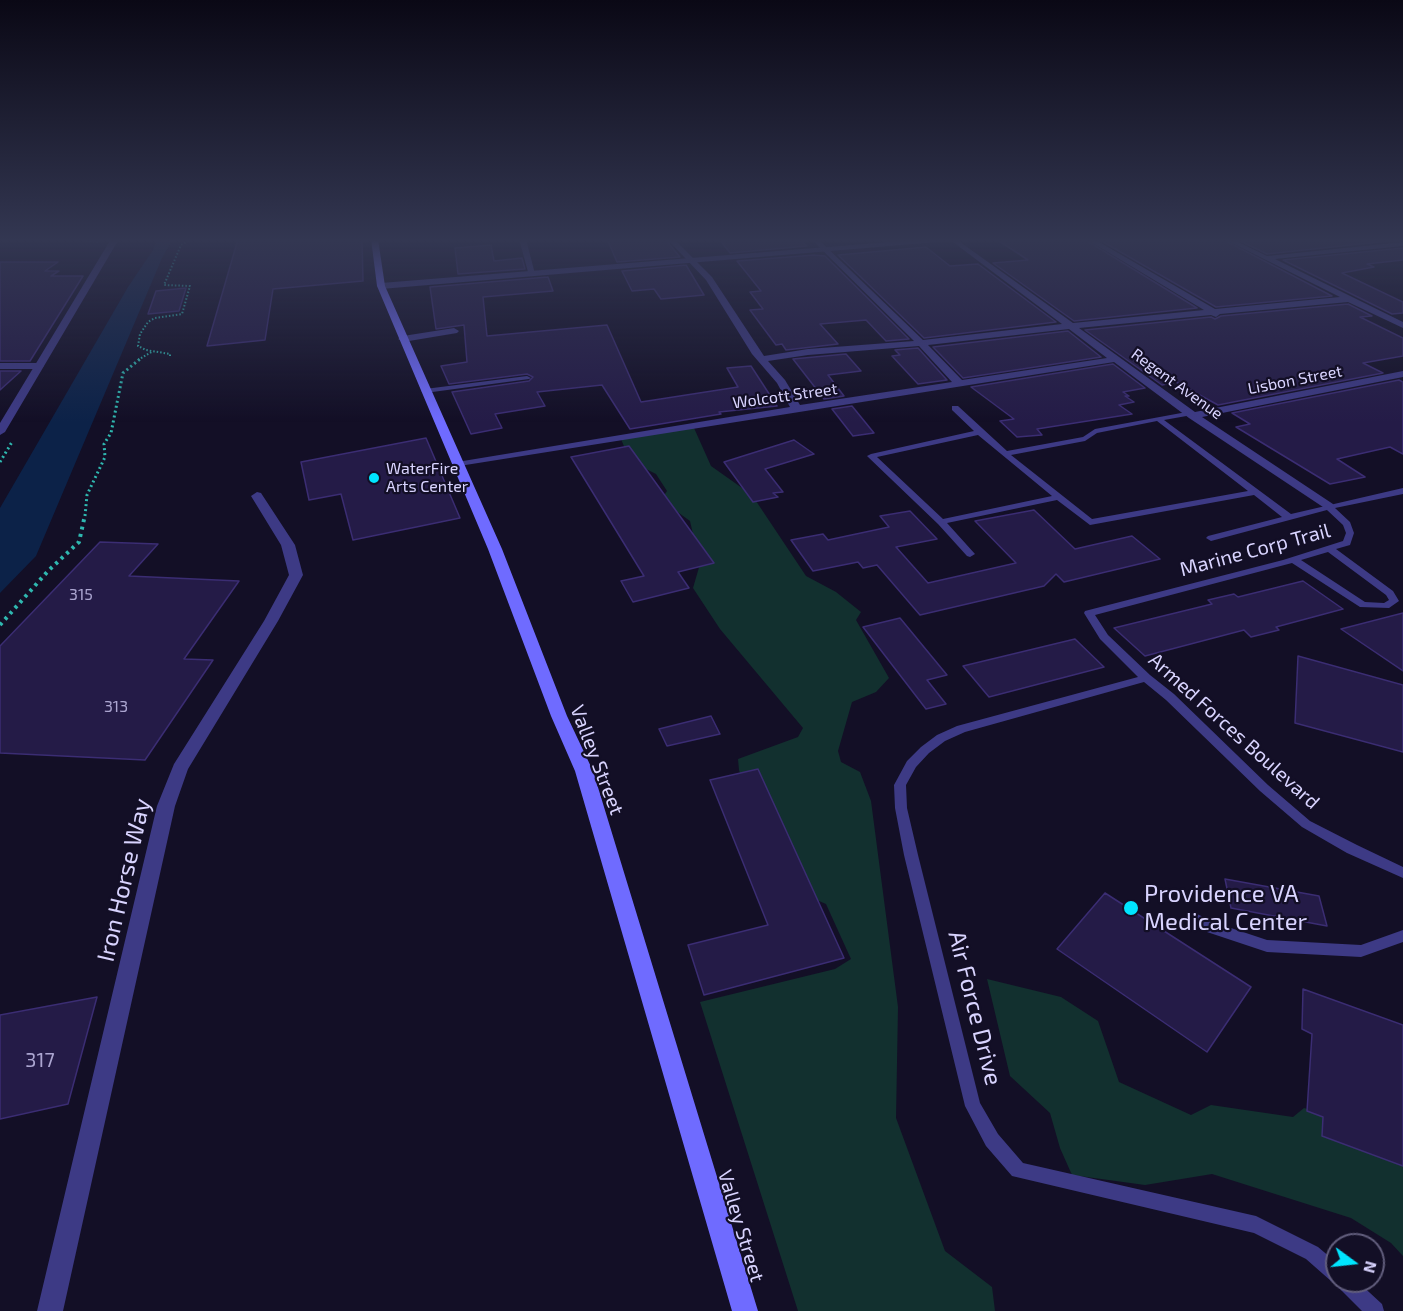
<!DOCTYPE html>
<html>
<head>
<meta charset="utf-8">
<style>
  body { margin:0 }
  #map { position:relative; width:1403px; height:1311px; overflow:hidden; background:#130f26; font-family:"Exo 2",sans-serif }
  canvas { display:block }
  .north { position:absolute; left:1325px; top:1233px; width:60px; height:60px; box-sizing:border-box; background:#130f26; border:2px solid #625e7d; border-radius:50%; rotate:105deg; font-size:16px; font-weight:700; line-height:24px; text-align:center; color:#d9d4ff }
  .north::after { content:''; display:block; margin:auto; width:21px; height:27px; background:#00e5ff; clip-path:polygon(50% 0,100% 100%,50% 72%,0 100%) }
</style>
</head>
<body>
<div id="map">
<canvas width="1403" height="1311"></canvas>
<div class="north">N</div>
</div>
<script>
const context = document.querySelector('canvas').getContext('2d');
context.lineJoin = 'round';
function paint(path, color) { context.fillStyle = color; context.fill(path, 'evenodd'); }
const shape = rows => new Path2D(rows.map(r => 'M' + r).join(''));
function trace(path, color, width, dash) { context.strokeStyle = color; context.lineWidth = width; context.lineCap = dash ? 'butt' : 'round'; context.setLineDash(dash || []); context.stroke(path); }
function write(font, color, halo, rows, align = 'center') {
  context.font = font + ' "Exo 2",sans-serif'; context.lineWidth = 4.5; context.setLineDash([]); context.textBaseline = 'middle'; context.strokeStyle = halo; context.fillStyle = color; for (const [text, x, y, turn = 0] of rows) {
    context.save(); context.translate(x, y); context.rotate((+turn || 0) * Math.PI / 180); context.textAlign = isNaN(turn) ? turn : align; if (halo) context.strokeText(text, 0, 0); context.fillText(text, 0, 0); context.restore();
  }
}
paint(shape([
  [694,428,711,466,752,495,806,576,836,592,861,612,856,620,889,678,876,692,852,702,838,751,841,762,860,772,871,801,898,1007,896,1118,945,1251,992,1287,995,1311,798,1311,700,1002,835,969,851,959,826,904,812,898,784,905,739,770,738,759,798,737,803,728,720,629,693,588,700,564,690,521,661,500,667,491,656,474,630,461,621,439],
  [987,979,1061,997,1098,1021,1119,1082,1191,1115,1211,1105,1293,1117,1304,1108,1327,1114,1403,1150,1403,1256,1391,1243,1351,1218,1212,1174,1145,1185,1072,1175,1060,1148,1050,1113,1010,1076]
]), '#12302f');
paint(shape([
  [157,239,173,239,162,258,36,556,0,593,0,508,128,287,153,250]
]), '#0c2248');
const building = shape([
  [238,239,362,239,363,281,273,289,265,340,207,346,238,239],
  [607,239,665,239,680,257,617,262,607,239],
  [719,239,770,239,772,241,799,239,807,246,730,253,719,239],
  [996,239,1084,239,1197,308,1074,321,993,263,1028,260,996,239],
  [1098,239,1222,239,1332,296,1216,307,1098,239],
  [1236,239,1395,239,1398,240,1267,254,1236,239],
  [491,245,494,261,522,258,525,269,458,274,455,248,491,245],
  [926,247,950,266,978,264,1056,322,924,338,838,255,926,247],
  [1403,248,1403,260,1367,264,1374,267,1342,273,1403,302,1403,313,1392,314,1283,260,1403,248],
  [814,255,825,256,909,339,886,341,866,320,820,324,838,344,786,350,782,344,776,345,750,310,763,309,750,292,761,291,737,261,814,255],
  [0,262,58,262,45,271,59,271,51,276,83,276,30,361,0,361,0,262],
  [686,265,704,295,661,299,654,289,632,291,622,271,686,265],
  [548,277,553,291,483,297,487,336,607,325,641,402,738,387,727,368,751,366,777,406,719,412,721,414,630,429,602,385,537,392,545,406,495,414,502,428,471,434,452,392,529,381,533,377,527,374,449,384,441,366,467,362,464,325,436,329,430,287,548,277],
  [186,288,179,311,148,314,156,291,186,288],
  [1348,304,1372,316,1360,317,1403,338,1403,356,1363,363,1383,373,1218,405,1176,382,1162,385,1085,330,1211,317,1215,319,1221,316,1348,304],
  [1068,331,1101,357,963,378,933,347,1068,331],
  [918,348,947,380,918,384,892,356,900,355,895,350,918,348],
  [846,354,861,371,828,375,844,396,824,399,793,359,846,354],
  [1113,364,1145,388,1123,392,1129,396,1125,396,1134,402,1119,405,1132,414,1037,429,1042,435,1017,437,1000,421,1014,419,971,387,1113,364],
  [0,371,21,371,0,390,0,371],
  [1399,380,1403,382,1403,454,1390,447,1337,459,1365,477,1330,484,1236,427,1250,424,1232,413,1399,380],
  [852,406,874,433,853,436,832,409,852,406],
  [426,438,460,518,353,540,341,494,309,500,301,462,426,438],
  [794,440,814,454,765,469,783,492,773,493,778,497,753,502,724,462,794,440],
  [629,446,714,563,678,572,689,588,633,602,621,581,644,576,571,457,629,446],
  [1034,510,1075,549,1132,536,1160,559,1064,582,1056,574,1044,586,920,615,877,565,863,568,858,562,813,571,791,540,823,534,828,540,889,527,880,516,910,511,937,539,896,547,928,583,1016,563,975,521,1034,510],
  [100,542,158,544,129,576,239,581,184,659,213,660,145,760,0,753,0,646,100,542],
  [1303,581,1343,609,1276,627,1279,630,1251,637,1244,630,1145,656,1114,628,1212,604,1208,600,1234,594,1238,597,1303,581],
  [1403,613,1403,671,1341,629,1403,613],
  [900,618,947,675,927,680,946,704,926,709,863,627,900,618],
  [1075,639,1104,667,989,697,963,666,1075,639],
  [1298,656,1403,685,1403,752,1295,723,1298,656],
  [711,716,720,734,667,746,659,729,711,716],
  [758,769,844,958,704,995,688,945,768,925,710,780,758,769],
  [1225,879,1319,896,1327,926,1231,908,1225,879],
  [1105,893,1251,987,1207,1052,1057,949,1105,893],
  [1303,989,1403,1025,1403,1166,1322,1136,1323,1117,1307,1111,1312,1034,1302,1029,1303,989],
  [97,997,68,1104,0,1119,0,1015,97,997]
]);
paint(building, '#241b47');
trace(building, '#3b2d73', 1.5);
trace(shape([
  [72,239,98,242],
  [170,356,170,354,146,350,138,346,140,334,148,322,155,318,182,314,190,286,164,285,181,245,192,239],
  [138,360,153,351]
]), '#2fb8b0', 2, [1.5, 2]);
trace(shape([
  [0,462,12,442],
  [85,516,87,495,105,457,104,444,111,433,123,373,140,359]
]), '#2fb8b0', 3, [2, 3]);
trace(shape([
  [0,625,48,571,79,542,85,515]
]), '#2fb8b0', 4, [3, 4.5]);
paint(shape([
  [527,376,531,378,529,379,425,393,421,391,425,389,527,376],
  [952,406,958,406,1007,451,1083,437,1095,429,1192,411,1192,415,1164,420,1291,514,1403,488,1403,494,1335,508,1350,522,1354,533,1350,545,1336,549,1393,591,1399,601,1389,608,1360,607,1292,563,1095,615,1108,635,1150,675,1174,694,1268,785,1310,821,1357,845,1403,867,1403,878,1347,853,1302,827,1260,791,1166,700,1144,682,965,732,945,741,929,753,916,767,906,785,907,808,918,855,980,1103,998,1134,1023,1163,1256,1216,1318,1247,1337,1263,1337,1281,1357,1281,1382,1304,1384,1311,1362,1311,1338,1287,1336,1284,1331,1281,1306,1259,1254,1233,1012,1176,986,1146,965,1106,904,855,895,808,894,785,907,761,921,747,937,735,957,726,1138,677,1100,639,1084,613,1085,611,1283,560,1343,541,1346,533,1343,525,1327,510,1211,541,1206,538,1208,536,1282,517,1254,495,1090,525,1057,500,947,523,975,554,970,557,967,556,938,524,867,456,871,454,974,431,952,410,952,406],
  [1157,421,1248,491,1092,519,1011,455,1085,441,1097,433,1157,421],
  [978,435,1052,496,943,519,877,457,978,435],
  [1328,552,1386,595,1389,600,1384,603,1365,602,1301,560,1328,552],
  [1197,914,1216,923,1267,940,1361,945,1403,930,1403,942,1361,957,1267,952,1207,932,1192,924,1190,920,1192,916,1197,914]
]), '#3d3a85');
paint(shape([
  [519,239,526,239,535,274,528,272,519,239],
  [667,239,674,239,712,277,764,356,808,349,914,341,811,239,818,239,923,340,1062,324,949,239,956,239,1073,323,1204,310,1086,239,1094,239,1215,309,1340,297,1224,239,1232,239,1267,256,1403,242,1403,246,1275,259,1403,322,1403,328,1348,302,1220,314,1216,317,1211,315,1079,328,1195,412,1403,371,1403,377,1202,417,1333,504,1335,507,1329,511,1189,418,1114,362,453,467,453,463,457,462,790,407,777,383,752,354,706,280,667,239],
  [1069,329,1107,358,962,380,928,345,1069,329],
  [919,346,952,382,800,405,785,380,768,361,808,355,919,346],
  [454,328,459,331,457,333,403,342,398,339,403,336,454,328],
  [0,363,39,363,44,366,39,369,0,369,0,363],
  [257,492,261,493,295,545,303,575,278,621,188,769,175,806,63,1311,37,1311,157,806,174,764,264,621,289,575,281,545,251,496,257,492]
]), '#3d3a85');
paint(shape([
  [111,239,119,239,5,432,0,435,0,423,111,239],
  [926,239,953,239,949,241,381,289,377,286,381,283,926,239]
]), '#3d3a85');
paint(shape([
  [371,239,378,239,385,286,502,549,567,716,593,771,758,1311,732,1311,575,771,551,716,488,549,377,286,371,239]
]), '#6f6bff');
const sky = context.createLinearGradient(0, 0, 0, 422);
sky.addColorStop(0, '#0a0815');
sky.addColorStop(0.57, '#333752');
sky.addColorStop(1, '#33375200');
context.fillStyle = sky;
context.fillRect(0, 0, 1403, 422);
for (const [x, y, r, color] of [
  [374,478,6,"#00e5ff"],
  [1131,908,8,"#00e5ff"]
]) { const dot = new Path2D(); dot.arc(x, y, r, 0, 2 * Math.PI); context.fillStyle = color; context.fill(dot); trace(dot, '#130f26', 2); }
write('16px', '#d9d4ff', '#130f26', [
  ["Lisbon Street",1295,380,-11],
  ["Regent Avenue",1177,384,36],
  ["Wolcott Street",785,396,-8]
]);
write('16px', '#d9d4ff', '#130f26', [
  ["WaterFire",386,469],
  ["Arts Center",386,487]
], 'left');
write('16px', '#aca6d1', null, [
  ["315",81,595],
  ["313",116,707]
]);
write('20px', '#d9d4ff', '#130f26', [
  ["Marine Corp Trail",1255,550,-15],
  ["Armed Forces Boulevard",1234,731,42],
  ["Valley Street",597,760,69],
  ["Valley Street",741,1226,73]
]);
write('20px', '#aca6d1', null, [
  ["317",40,1060]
]);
write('24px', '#d9d4ff', '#130f26', [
  ["Iron Horse Way",124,880,-77],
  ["Air Force Drive",975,1008,76]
]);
write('24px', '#d9d4ff', '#130f26', [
  ["Providence VA",1144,894],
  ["Medical Center",1144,922]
], 'left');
</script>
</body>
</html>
